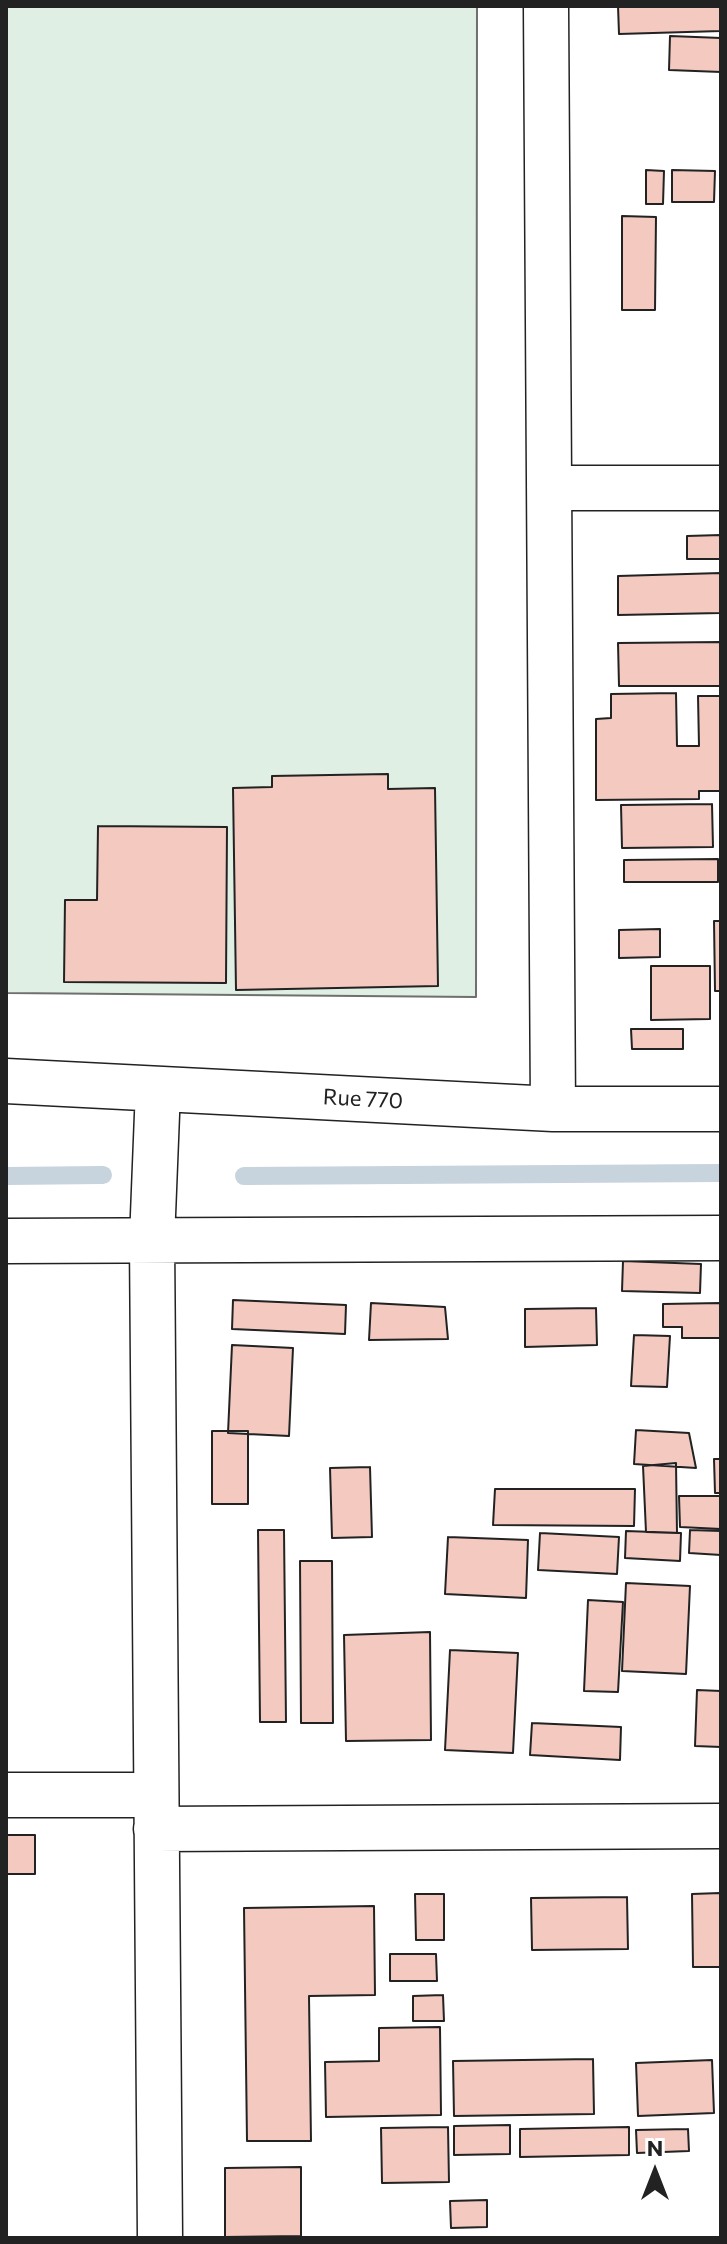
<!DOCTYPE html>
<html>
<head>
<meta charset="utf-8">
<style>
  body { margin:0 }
  #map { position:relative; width:727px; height:2244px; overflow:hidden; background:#fff; font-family:Commissioner,sans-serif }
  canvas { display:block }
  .frame { position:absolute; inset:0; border:8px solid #222; pointer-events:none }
  .north { position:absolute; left:615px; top:2132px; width:80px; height:80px; -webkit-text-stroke:6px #fff; paint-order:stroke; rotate:0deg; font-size:22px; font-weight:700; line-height:32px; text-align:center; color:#222 }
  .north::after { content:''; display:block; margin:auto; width:28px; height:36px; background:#222; clip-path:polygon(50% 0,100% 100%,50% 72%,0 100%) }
</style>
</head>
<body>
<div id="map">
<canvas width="727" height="2244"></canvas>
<div class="frame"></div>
<div class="north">N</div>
</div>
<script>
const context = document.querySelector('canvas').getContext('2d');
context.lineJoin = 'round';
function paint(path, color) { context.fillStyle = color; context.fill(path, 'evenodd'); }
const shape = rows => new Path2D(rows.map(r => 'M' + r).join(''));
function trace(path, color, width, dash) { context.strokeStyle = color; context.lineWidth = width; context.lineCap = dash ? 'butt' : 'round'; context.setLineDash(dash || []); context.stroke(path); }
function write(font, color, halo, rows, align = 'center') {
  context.font = font + ' Commissioner,sans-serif'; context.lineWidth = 6; context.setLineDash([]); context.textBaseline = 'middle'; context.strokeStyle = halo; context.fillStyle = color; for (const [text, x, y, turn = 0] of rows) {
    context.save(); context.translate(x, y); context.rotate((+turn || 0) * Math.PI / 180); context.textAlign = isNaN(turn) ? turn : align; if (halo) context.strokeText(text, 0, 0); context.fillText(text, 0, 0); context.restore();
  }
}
const green = shape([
  [6,6,477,6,476,997,6,993,6,6]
]);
paint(green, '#e0efe3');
trace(green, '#6f6f6f', 2);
trace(shape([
  [6,1176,103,1175],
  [244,1176,721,1173]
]), '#c7d3dd', 18);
const building = shape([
  [618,6,721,6,721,31,619,34,618,6],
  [670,36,721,38,721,72,669,70,670,36],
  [646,170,664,171,663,204,646,204,646,170],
  [672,170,715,171,714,202,672,202,672,170],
  [622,216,656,217,655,310,622,310,622,216],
  [721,535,721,559,687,559,687,536,721,535],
  [721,573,721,613,618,615,618,576,721,573],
  [721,642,721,686,619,686,618,643,721,642],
  [676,693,677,746,699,746,698,696,721,696,721,791,699,791,699,799,596,800,596,719,611,718,611,694,676,693],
  [388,774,388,789,435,788,438,986,236,990,233,788,272,787,272,776,388,774],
  [712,804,713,847,622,848,621,805,712,804],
  [98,826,227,827,226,983,64,982,65,900,97,900,98,826],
  [718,859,718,882,624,882,624,860,718,859],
  [714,921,721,921,721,991,715,991,714,921],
  [660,929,660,957,619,958,619,930,660,929],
  [651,966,710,966,710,1019,651,1020,651,966],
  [631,1029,683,1029,683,1049,632,1049,631,1029],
  [623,1261,701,1264,700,1293,622,1291,623,1261],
  [233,1300,346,1305,345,1334,232,1329,233,1300],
  [371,1303,445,1307,448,1339,369,1340,371,1303],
  [721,1303,721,1338,682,1338,682,1327,663,1327,663,1304,721,1303],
  [596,1308,597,1345,525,1347,525,1309,596,1308],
  [634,1335,670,1336,667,1387,631,1386,634,1335],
  [232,1345,293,1348,289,1436,228,1433,232,1345],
  [636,1430,689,1433,696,1468,634,1464,636,1430],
  [212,1431,248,1431,248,1504,212,1504,212,1431],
  [714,1459,721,1459,721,1493,715,1493,714,1459],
  [676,1463,677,1533,646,1532,643,1466,676,1463],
  [370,1467,372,1537,332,1538,330,1468,370,1467],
  [495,1489,635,1489,634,1526,493,1525,495,1489],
  [679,1496,721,1496,721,1529,680,1527,679,1496],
  [258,1530,284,1530,286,1722,260,1722,258,1530],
  [690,1530,721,1531,721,1555,689,1553,690,1530],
  [626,1531,681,1533,680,1561,625,1558,626,1531],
  [540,1533,619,1537,617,1574,538,1570,540,1533],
  [448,1537,528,1540,526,1598,445,1594,448,1537],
  [300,1561,332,1561,333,1723,301,1723,300,1561],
  [626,1583,690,1586,686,1674,622,1671,626,1583],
  [588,1600,623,1602,618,1692,584,1691,588,1600],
  [430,1632,431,1740,346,1741,344,1635,430,1632],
  [450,1650,518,1653,513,1753,445,1750,450,1650],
  [697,1690,721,1691,721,1747,695,1746,697,1690],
  [532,1723,621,1727,620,1760,530,1755,532,1723],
  [6,1835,35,1835,35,1874,6,1874,6,1835],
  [720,1893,721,1967,693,1967,692,1894,720,1893],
  [415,1894,444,1894,444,1940,416,1940,415,1894],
  [627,1897,628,1949,532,1950,531,1898,627,1897],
  [374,1906,375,1995,309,1996,311,2141,247,2141,244,1908,374,1906],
  [390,1954,436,1954,437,1981,390,1981,390,1954],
  [443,1995,444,2021,413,2021,413,1996,443,1995],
  [440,2027,441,2115,326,2117,325,2062,379,2061,379,2028,440,2027],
  [593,2059,594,2114,454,2116,453,2061,593,2059],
  [712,2060,714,2113,638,2116,636,2063,712,2060],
  [510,2125,510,2154,454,2155,454,2126,510,2125],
  [448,2127,449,2182,382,2183,381,2128,448,2127],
  [629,2127,629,2155,520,2157,520,2129,629,2127],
  [688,2129,689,2151,637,2153,636,2130,688,2129],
  [301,2167,301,2236,225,2237,225,2168,301,2167],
  [487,2200,487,2227,451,2228,450,2201,487,2200]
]);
paint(building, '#f3c9c0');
trace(building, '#222', 2);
const minor = shape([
  [546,6,553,1109],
  [549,488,721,488],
  [6,1081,553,1109,721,1109],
  [158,1089,152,1240,160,2238],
  [6,1241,721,1238],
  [6,1795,156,1795],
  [156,1829,721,1826]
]);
trace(minor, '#222', 47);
trace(minor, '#fff', 44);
write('22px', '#222', '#fff', [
  ["Rue 770",363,1099,3]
]);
</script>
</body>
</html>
